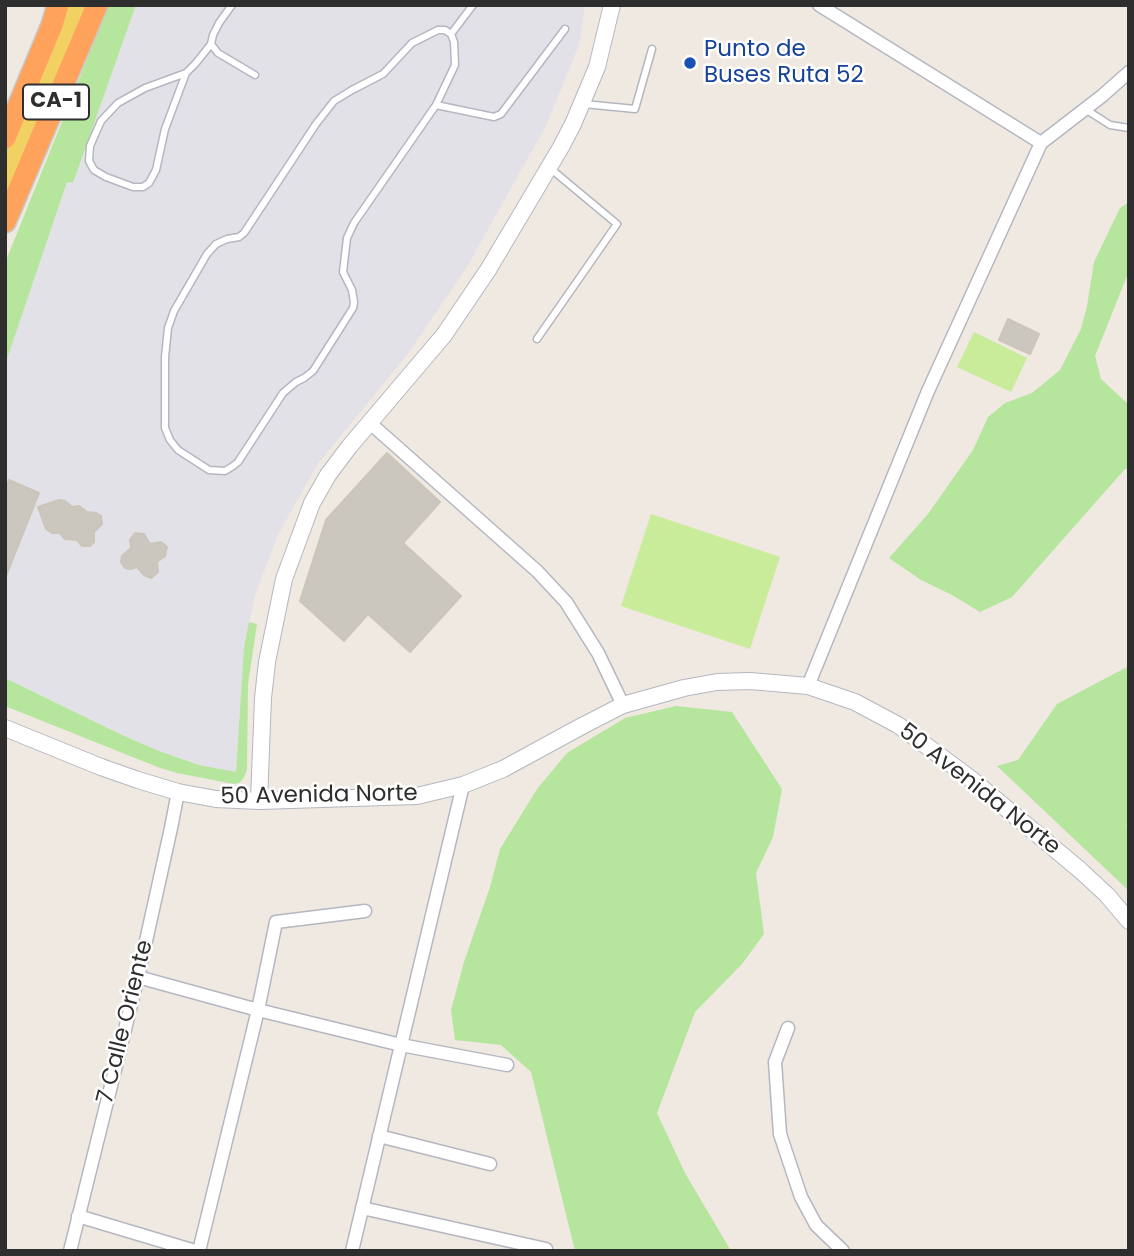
<!DOCTYPE html>
<html>
<head>
<meta charset="utf-8">
<style>
  body { margin:0 }
  #map { position:relative; width:1134px; height:1256px; overflow:hidden; background:#efe9e1; font-family:Poppins,sans-serif }
  canvas { display:block }
  .frame { position:absolute; inset:0; border:7px solid #2e2e2e; pointer-events:none }
</style>
</head>
<body>
<div id="map">
<canvas width="1134" height="1256"></canvas>
<div class="frame"></div>
</div>
<script>
const context = document.querySelector('canvas').getContext('2d');
context.lineJoin = 'round';
function paint(path, color) { context.fillStyle = color; context.fill(path, 'evenodd'); }
const shape = rows => new Path2D(rows.map(r => 'M' + r).join(''));
function trace(path, color, width, dash) { context.strokeStyle = color; context.lineWidth = width; context.lineCap = dash ? 'butt' : 'round'; context.setLineDash(dash || []); context.stroke(path); }
function write(font, color, halo, rows, align = 'center') {
  context.font = font + ' Poppins,sans-serif'; context.lineWidth = 5; context.setLineDash([]); context.textBaseline = 'middle'; context.strokeStyle = halo; context.fillStyle = color; for (const [text, x, y, turn = 0] of rows) {
    context.save(); context.translate(x, y); context.rotate((+turn || 0) * Math.PI / 180); context.textAlign = isNaN(turn) ? turn : align; if (halo) context.strokeText(text, 0, 0); context.fillText(text, 0, 0); context.restore();
  }
}
paint(shape([
  [136,5,585,5,579,45,547,124,467,267,407,355,317,465,278,535,255,595,244,647,236,773,199,765,159,751,122,735,5,678,5,365,67,182,73,183]
]), '#e3e1e8');
paint(shape([
  [109,5,136,5,73,183,67,182,5,365,5,263],
  [1129,202,1129,271,1095,356,1101,379,1129,405,1129,469,1125,469,1012,597,980,612,952,595,921,580,889,558,928,514,973,450,988,417,1005,403,1032,393,1060,370,1081,329,1087,306,1094,262,1120,208],
  [249,622,257,624,248,684,247,770,243,779,239,783,234,784,177,773,160,768,5,706,5,678,122,735,159,751,199,765,236,772,244,647],
  [1129,666,1129,824,1125,826,1129,826,1129,891,997,766,1018,760,1057,704],
  [676,706,732,712,782,789,773,837,756,873,764,934,742,964,695,1012,657,1113,685,1173,731,1251,575,1251,531,1072,501,1045,455,1040,451,1010,464,962,490,887,500,849,537,789,567,753,625,718]
]), '#b6e59e');
paint(shape([
  [974,332,1027,358,1011,392,957,367],
  [651,514,780,557,750,649,621,606]
]), '#c9ec9a');
const building = shape([
  [1008,319,1039,334,1030,354,999,340,1008,319],
  [387,453,440,502,403,543,461,596,410,652,368,614,344,641,300,601,326,520,387,453],
  [9,480,39,493,6,576,5,490,9,480],
  [59,500,65,501,72,507,79,506,87,512,96,513,101,516,102,524,94,532,94,542,90,546,82,546,77,540,65,539,60,533,52,533,46,529,38,507,59,500],
  [135,533,144,534,150,544,161,542,167,547,165,556,157,562,158,572,151,578,144,575,137,567,131,569,125,568,121,562,122,556,131,548,130,540,135,533]
]);
paint(building, '#cbc7bf');
trace(building, '#cbc5ba', 2);
const lane = shape([
  [232,5,219,23,213,35,211,44,218,53,255,75],
  [438,30,445,30,451,34,454,42,455,65,436,105,354,223,347,238,343,272,352,290,354,302,353,308,313,371,304,378,296,382,283,393,238,462,233,466,225,471,209,470,178,450,170,440,165,428,165,357,168,328,174,311,207,254,216,244,227,239,239,237,244,233,316,124,334,101,352,90,383,74,412,43,438,30],
  [451,34,473,5],
  [186,73,165,129,156,170,149,183,143,187,133,187,106,177,94,170,89,161,90,146,101,121,118,103,145,88,186,73,196,63,211,44],
  [584,104,635,109,652,49],
  [436,105,494,117,501,114,565,29],
  [1085,109,1110,125,1129,128],
  [537,339,617,224,551,169]
]);
const street = shape([
  [819,5,1041,143],
  [370,423,537,571,566,602,598,653,623,705],
  [808,686,928,391,1041,143,1102,96,1129,72],
  [138,977,258,1010,401,1045,507,1065],
  [788,1028,775,1062,780,1134,801,1197,816,1225,843,1251],
  [379,1136,490,1164],
  [362,1208,546,1249],
  [78,1216,195,1251],
  [70,1251,138,977,171,828,178,792],
  [199,1251,258,1010,276,922,365,911],
  [352,1251,463,785]
]);
const secondary = shape([
  [5,728,101,767,138,780,178,792,216,799,259,801,417,796,463,785,503,769,582,726,623,705,684,688,717,682,750,681,808,686,855,702,898,725,920,741,971,779,1080,870,1107,895,1129,921],
  [259,801,263,698,267,662,284,579,312,503,328,475,349,447,444,335,488,270,561,147,573,124,597,67,612,5]
]);
const primary = shape([
  [5,180,76,5]
]);
const highway = shape([
  [5,138,52,25,58,5],
  [5,222,97,5]
]);
trace(lane, '#b4b7c1', 9);
trace(street, '#b4b7c1', 15);
trace(secondary, '#b4b7c1', 18);
trace(primary, '#c9c9c9', 20);
trace(highway, '#c9c9c9', 24);
trace(lane, '#fff', 6);
trace(street, '#fff', 12);
trace(secondary, '#fff', 16);
trace(primary, '#f2d163', 18);
trace(highway, '#ffa35c', 21);
for (const [x, y, r, color] of [
  [690,63,7,"#1a4fb4"]
]) { const dot = new Path2D(); dot.arc(x, y, r, 0, 2 * Math.PI); context.fillStyle = color; context.fill(dot); trace(dot, '#fff', 2.5); }
for (const [x, y, w] of [
  [56,102,66]
]) { const box = new Path2D(); box.roundRect(x - w / 2, y - 17.5, w, 35, 5); context.fillStyle = '#fff'; context.fill(box); trace(box, '#2e2e2e', 2); }
write('bold 21px', '#2e2e2e', null, [
  ["CA-1",56,102]
]);
write('23px', '#164399', '#fff', [
  ["Punto de",704,50],
  ["Buses Ruta 52",704,76]
], 'left');
write('23px', '#2e2e2e', '#fff', [
  ["50 Avenida Norte",979,790,38],
  ["50 Avenida Norte",319,796,-1],
  ["7 Calle Oriente",126,1022,-76]
]);
</script>
</body>
</html>
